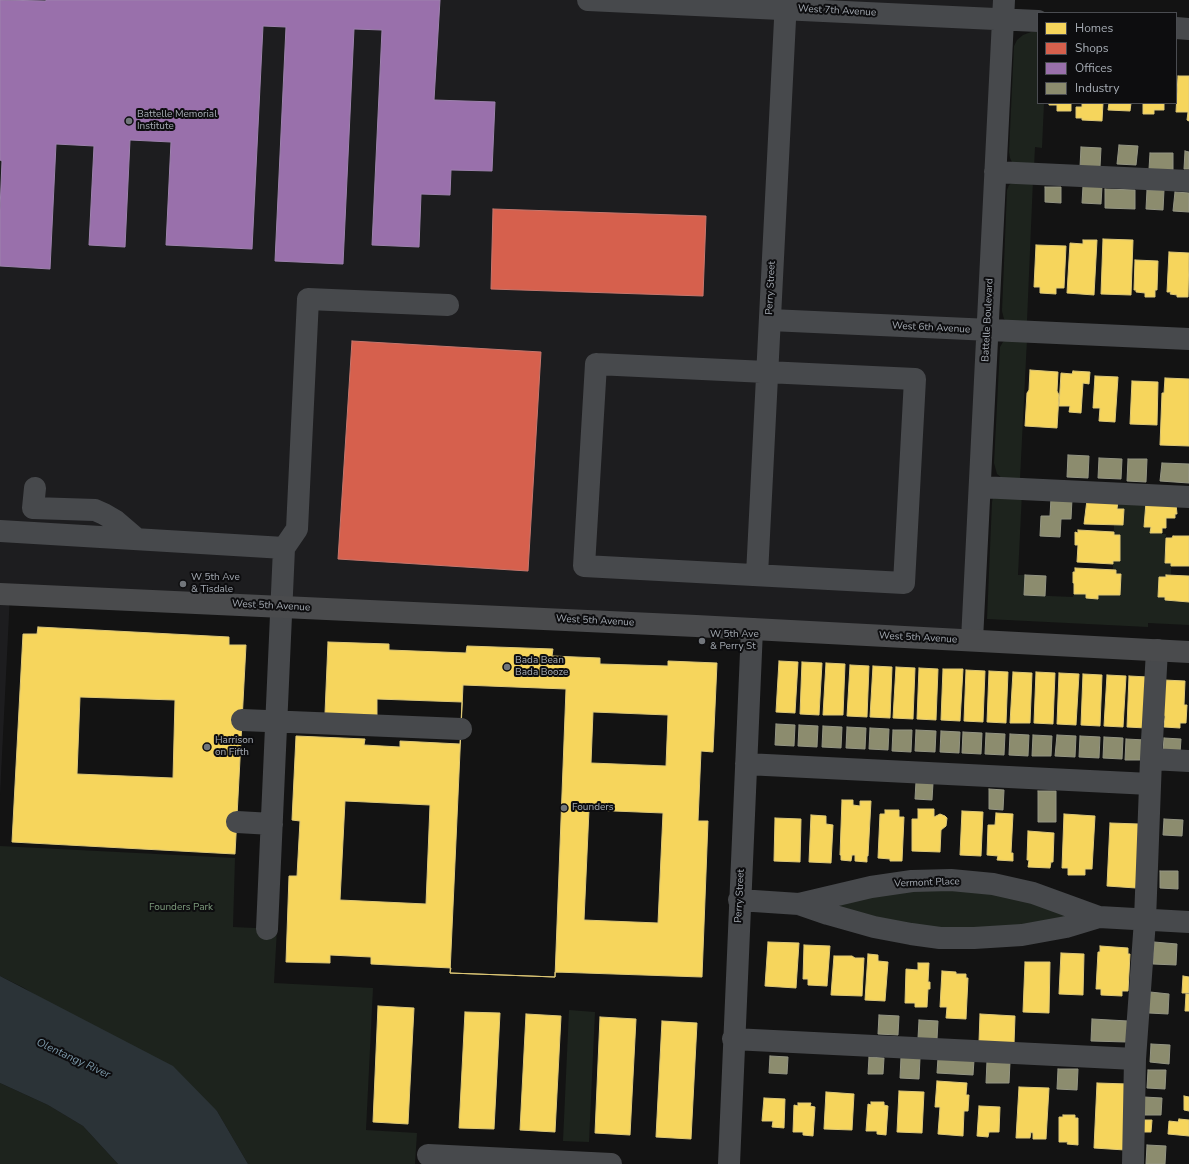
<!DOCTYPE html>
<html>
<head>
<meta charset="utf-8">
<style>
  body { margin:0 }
  #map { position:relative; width:1189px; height:1164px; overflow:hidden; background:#131313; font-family:"Nunito Sans",sans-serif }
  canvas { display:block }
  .legend { position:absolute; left:1037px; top:12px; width:140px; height:92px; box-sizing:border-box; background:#0d0d0f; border:1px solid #4a4c51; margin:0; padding:5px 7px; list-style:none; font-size:12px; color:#a5abb3 }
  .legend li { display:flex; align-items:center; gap:8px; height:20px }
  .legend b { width:20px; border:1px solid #4a4c51 }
</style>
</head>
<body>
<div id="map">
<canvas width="1189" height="1164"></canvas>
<ul class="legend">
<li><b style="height:11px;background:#f6d55c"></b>Homes</li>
<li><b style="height:11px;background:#d6604d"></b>Shops</li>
<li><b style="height:11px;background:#9970ab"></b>Offices</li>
<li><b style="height:11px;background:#8c8c6e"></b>Industry</li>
</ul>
</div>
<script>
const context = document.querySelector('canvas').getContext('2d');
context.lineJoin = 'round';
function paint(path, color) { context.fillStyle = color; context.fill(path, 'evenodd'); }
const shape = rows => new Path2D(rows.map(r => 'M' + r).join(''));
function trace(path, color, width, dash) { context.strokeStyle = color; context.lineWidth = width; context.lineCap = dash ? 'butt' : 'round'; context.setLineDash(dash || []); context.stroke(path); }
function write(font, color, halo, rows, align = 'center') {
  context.font = font + ' "Nunito Sans",sans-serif'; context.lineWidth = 4; context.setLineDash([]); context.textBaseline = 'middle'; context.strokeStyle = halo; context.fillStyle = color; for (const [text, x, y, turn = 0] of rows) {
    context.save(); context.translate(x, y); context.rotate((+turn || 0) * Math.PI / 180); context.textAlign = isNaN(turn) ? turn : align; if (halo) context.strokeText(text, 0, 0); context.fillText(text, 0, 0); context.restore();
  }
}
paint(shape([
  [0,0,1004,0,972,640,10,595,0,795]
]), '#1d1d1f');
paint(shape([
  [1031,32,1038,32,1038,103,1044,103,1042,148,1035,147,1034,168,1013,164,1010,158,1009,152,1014,46,1017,40,1023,35],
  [1016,180,1033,180,1027,321,1007,321,1004,319,1002,311,1007,190,1009,185],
  [1008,339,1027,339,1020,479,1002,478,997,474,994,463,1000,347,1003,342],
  [1022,493,1018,575,1025,575,1025,595,1073,597,1074,594,1086,594,1086,598,1097,599,1098,595,1120,595,1121,574,1116,574,1116,570,1113,570,1113,561,1120,560,1120,536,1114,535,1114,525,1123,525,1124,509,1117,509,1118,501,1146,502,1144,527,1151,527,1150,533,1166,534,1165,563,1171,563,1171,575,1166,575,1166,577,1159,577,1158,597,1165,597,1165,600,1189,602,1189,625,1148,623,1148,627,987,619,992,502,993,497],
  [0,846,235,858,233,927,277,929,274,983,373,988,366,1130,417,1133,415,1164,248,1164,217,1111,24,988,0,976],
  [951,880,1099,917,974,938,799,904],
  [569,1010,595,1012,589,1142,563,1141],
  [0,1083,48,1105,83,1126,118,1164,0,1164]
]), '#1d231d');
paint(shape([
  [0,976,173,1066,217,1111,248,1164,118,1164,83,1126,48,1105,0,1083]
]), '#2b3337');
const homes = shape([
  [1178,76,1189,76,1189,121,1187,120,1188,112,1176,112,1178,76],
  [1049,103,1071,103,1071,111,1057,111,1057,105,1049,105,1049,103],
  [1082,103,1103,103,1102,121,1082,120,1082,118,1076,118,1076,107,1082,107,1082,103],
  [1109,103,1131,103,1130,111,1108,110,1109,103],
  [1143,103,1164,103,1164,110,1154,110,1154,114,1143,114,1143,103],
  [1103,239,1133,240,1131,295,1101,294,1103,239],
  [1083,240,1097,240,1094,295,1067,293,1070,243,1083,244,1083,240],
  [1036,245,1066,246,1064,288,1056,288,1056,294,1040,293,1040,287,1034,287,1036,245],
  [1169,252,1189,253,1188,297,1177,297,1177,295,1170,294,1171,292,1167,292,1169,252],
  [1135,260,1158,261,1157,290,1155,290,1155,297,1145,297,1145,293,1136,292,1136,290,1134,290,1135,260],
  [1030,370,1058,372,1057,391,1059,395,1057,428,1025,426,1027,393,1029,390,1030,370],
  [1073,371,1090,372,1089,384,1083,383,1081,413,1069,412,1070,406,1059,406,1061,373,1072,374,1073,371],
  [1095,376,1118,377,1115,422,1099,421,1100,408,1093,408,1095,376],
  [1165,378,1189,379,1189,446,1160,445,1162,393,1164,393,1165,378],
  [1132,381,1158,382,1157,425,1130,424,1132,381],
  [1087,500,1118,501,1117,509,1124,509,1123,525,1084,524,1087,500],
  [1146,502,1176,504,1177,514,1175,514,1175,518,1166,518,1166,528,1162,528,1162,533,1150,533,1151,527,1144,527,1146,502],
  [1078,530,1114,532,1114,535,1120,535,1120,561,1113,561,1113,564,1077,562,1078,545,1075,545,1075,532,1078,533,1078,530],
  [1173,536,1189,536,1189,566,1171,566,1171,563,1165,563,1166,538,1172,538,1173,536],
  [1075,568,1116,570,1116,574,1121,574,1120,595,1098,595,1098,599,1086,598,1086,594,1074,594,1074,583,1073,583,1073,572,1075,572,1075,568],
  [1166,575,1189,576,1189,602,1165,600,1165,597,1158,597,1159,577,1166,577,1166,575],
  [38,627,229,637,229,645,246,645,235,854,12,842,23,634,37,634,38,627],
  [80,697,175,700,173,778,77,774,80,697],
  [328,642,389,644,389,650,466,653,467,646,553,649,552,656,600,658,600,664,668,666,668,661,717,663,713,752,701,751,698,821,708,821,702,977,555,972,555,977,450,973,451,968,371,964,371,957,330,955,330,963,286,962,289,876,297,876,300,821,292,820,296,736,365,739,364,745,400,747,400,741,460,744,462,702,377,699,377,715,325,713,328,642],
  [593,712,668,715,666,766,591,763,593,712],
  [345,801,430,805,426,904,340,900,345,801],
  [589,810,663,813,658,923,584,920,589,810],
  [779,661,798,662,795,713,776,712,779,661],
  [802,662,822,663,819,715,800,714,802,662],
  [826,663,845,664,843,715,823,715,826,663],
  [850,665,869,666,867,717,847,716,850,665],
  [873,666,892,667,890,718,870,717,873,666],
  [896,667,915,668,913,719,893,718,896,667],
  [919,668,938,669,936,720,917,719,919,668],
  [943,669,963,669,960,721,941,720,943,669],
  [966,670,985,671,983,722,964,721,966,670],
  [989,671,1008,672,1006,723,987,722,989,671],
  [1013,672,1032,673,1030,723,1010,723,1013,672],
  [1036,672,1055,673,1053,724,1034,723,1036,672],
  [1059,673,1079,674,1076,725,1057,724,1059,673],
  [1083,674,1102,675,1100,726,1081,725,1083,674],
  [1107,675,1126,676,1123,727,1104,726,1107,675],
  [1129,676,1148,677,1146,728,1127,727,1129,676],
  [1164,680,1185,681,1184,705,1187,705,1186,723,1180,723,1180,728,1164,727,1165,716,1162,715,1164,680],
  [463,685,566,689,555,977,450,973,463,685],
  [842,800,853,800,853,805,860,806,860,801,871,801,868,856,867,856,867,862,855,861,855,855,852,855,851,861,841,860,841,855,840,855,842,800],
  [918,809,934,809,934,817,940,814,945,816,947,818,946,826,941,830,940,852,912,851,912,819,918,819,918,809],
  [885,810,899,810,899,817,904,817,902,861,890,861,890,859,878,858,880,814,885,814,885,810],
  [962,811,983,812,981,856,960,855,962,811],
  [996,813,1013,814,1011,853,1013,853,1013,861,997,860,998,856,987,855,988,825,995,825,996,813],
  [1064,814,1095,816,1092,869,1085,869,1085,875,1068,875,1068,868,1062,868,1064,814],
  [811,815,826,816,826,824,833,825,831,863,809,862,811,815],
  [775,818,801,819,800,862,774,861,775,818],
  [1110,823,1139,824,1136,888,1107,886,1110,823],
  [1028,831,1054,833,1053,862,1051,862,1050,868,1028,867,1029,860,1027,860,1028,831],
  [768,942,799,943,796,988,765,986,768,942],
  [804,945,830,946,827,986,808,985,808,979,803,979,804,945],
  [1100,946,1128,948,1128,954,1130,954,1128,991,1122,991,1122,996,1101,995,1101,989,1096,989,1098,952,1100,952,1100,946],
  [1061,953,1084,954,1083,995,1059,994,1061,953],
  [868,954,878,955,878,961,888,962,885,1001,865,1000,868,954],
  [834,956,852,956,855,958,864,958,862,996,831,995,834,956],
  [1025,962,1050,962,1049,1013,1023,1012,1025,962],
  [918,963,929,963,928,982,930,982,930,989,928,989,927,1007,915,1007,915,1003,905,1003,906,969,918,970,918,963],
  [942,971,956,972,956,974,966,974,966,978,968,978,966,1019,946,1018,947,1007,940,1007,942,971],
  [1183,976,1189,977,1189,993,1182,993,1183,976],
  [1186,994,1189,994,1189,1011,1185,1011,1186,994],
  [378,1006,414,1008,408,1124,373,1122,378,1006],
  [465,1012,500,1013,494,1129,459,1128,465,1012],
  [526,1014,561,1016,555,1132,520,1130,526,1014],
  [980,1014,1015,1016,1014,1044,979,1042,980,1014],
  [600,1017,636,1019,630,1135,595,1133,600,1017],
  [662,1021,697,1023,691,1139,656,1137,662,1021],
  [937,1081,967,1083,966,1095,969,1095,968,1111,964,1111,963,1136,938,1134,940,1107,935,1107,937,1081],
  [1097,1083,1128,1084,1125,1150,1094,1148,1097,1083],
  [1019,1087,1049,1088,1046,1139,1033,1139,1033,1133,1031,1132,1030,1138,1016,1138,1019,1087],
  [899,1091,924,1092,922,1133,897,1132,899,1091],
  [826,1092,854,1094,852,1130,824,1129,826,1092],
  [1184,1096,1189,1097,1189,1111,1184,1110,1184,1096],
  [764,1098,785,1099,784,1128,772,1127,773,1121,762,1121,764,1098],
  [871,1102,884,1102,884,1105,888,1106,886,1135,877,1134,877,1131,866,1131,868,1104,871,1105,871,1102],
  [798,1103,811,1103,810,1106,815,1107,813,1136,803,1135,803,1132,793,1132,794,1105,798,1106,798,1103],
  [979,1106,1000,1107,999,1132,989,1132,988,1137,977,1136,979,1106],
  [1063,1115,1075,1115,1075,1118,1078,1118,1078,1145,1067,1144,1068,1142,1059,1142,1059,1117,1063,1117,1063,1115],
  [1179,1119,1189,1120,1189,1136,1168,1134,1169,1121,1178,1122,1179,1119],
  [1144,1120,1152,1120,1151,1132,1143,1132,1144,1120]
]);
paint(homes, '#f6d55c');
trace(homes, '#dec876', 1);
const shops = shape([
  [493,209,706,216,703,296,491,289,493,209],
  [352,341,541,352,528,571,338,559,352,341]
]);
paint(shops, '#d6604d');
trace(shops, '#c7766c', 1);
const offices = shape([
  [0,0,46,1,46,0,440,0,434,100,495,102,492,171,451,170,450,195,421,194,419,247,372,245,382,30,354,29,343,264,275,261,286,27,263,26,252,249,166,245,171,142,130,140,125,247,89,245,94,146,56,144,50,269,0,266,0,210,2,161,0,160,0,0]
]);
paint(offices, '#9970ab');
trace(offices, '#9d82ad', 1);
const industry = shape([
  [1119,145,1138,146,1136,165,1117,164,1119,145],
  [1081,147,1101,148,1100,167,1080,167,1081,147],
  [1185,151,1189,152,1189,169,1184,169,1185,151],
  [1150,153,1173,153,1173,170,1149,169,1150,153],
  [1083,186,1102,186,1101,204,1082,203,1083,186],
  [1045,187,1061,187,1061,203,1045,202,1045,187],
  [1105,189,1135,190,1135,209,1105,208,1105,189],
  [1147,190,1164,190,1163,210,1146,209,1147,190],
  [1175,192,1189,193,1189,212,1173,211,1175,192],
  [1068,455,1089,456,1088,478,1067,477,1068,455],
  [1099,458,1122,459,1121,479,1098,478,1099,458],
  [1128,459,1147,459,1146,482,1127,481,1128,459],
  [1162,463,1189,464,1189,483,1160,481,1162,463],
  [1051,498,1072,499,1071,519,1061,519,1060,537,1040,536,1041,516,1050,516,1051,498],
  [1025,575,1046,576,1045,596,1024,595,1025,575],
  [776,724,795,725,794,746,775,745,776,724],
  [799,725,818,726,817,747,798,746,799,725],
  [823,726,842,727,841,748,822,747,823,726],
  [847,727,866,728,865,749,846,748,847,727],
  [870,728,889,729,888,750,869,749,870,728],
  [893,730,912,730,911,752,892,751,893,730],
  [916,730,936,731,935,752,915,751,916,730],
  [941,731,960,732,959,753,940,752,941,731],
  [963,732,982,733,981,754,962,753,963,732],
  [986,733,1005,734,1004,755,985,754,986,733],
  [1010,734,1029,735,1028,756,1009,755,1010,734],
  [1033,735,1052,736,1051,756,1032,756,1033,735],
  [1057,735,1076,736,1075,757,1055,756,1057,735],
  [1080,736,1100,737,1099,758,1079,757,1080,736],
  [1104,737,1123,738,1122,759,1103,758,1104,737],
  [1164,738,1181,739,1180,753,1163,752,1164,738],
  [1126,739,1145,740,1144,760,1125,760,1126,739],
  [916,782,933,783,932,800,915,799,916,782],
  [989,789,1004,790,1003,810,989,809,989,789],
  [1038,791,1056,791,1056,822,1038,822,1038,791],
  [1164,819,1183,820,1182,836,1163,835,1164,819],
  [1160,871,1178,871,1178,889,1160,888,1160,871],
  [1154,942,1177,944,1176,965,1153,964,1154,942],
  [1150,992,1169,994,1168,1014,1149,1013,1150,992],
  [879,1015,899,1016,898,1035,878,1034,879,1015],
  [1092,1019,1128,1021,1127,1042,1091,1041,1092,1019],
  [919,1020,938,1021,937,1039,918,1038,919,1020],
  [1151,1044,1170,1045,1169,1064,1150,1062,1151,1044],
  [770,1056,788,1057,787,1074,769,1073,770,1056],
  [869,1057,884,1058,883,1074,868,1074,869,1057],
  [901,1057,920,1058,919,1079,900,1078,901,1057],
  [938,1058,974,1060,973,1075,937,1073,938,1058],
  [987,1061,1010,1062,1009,1083,986,1083,987,1061],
  [1058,1069,1078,1069,1077,1090,1057,1089,1058,1069],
  [1148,1070,1166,1070,1165,1089,1147,1088,1148,1070],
  [1144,1097,1162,1098,1161,1115,1144,1115,1144,1097],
  [1147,1145,1166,1146,1165,1164,1146,1164,1147,1145]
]);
paint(industry, '#8c8c6e');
trace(industry, '#949583', 1);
trace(shape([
  [588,0,1038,21],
  [1176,28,1189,29],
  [995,172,1189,181],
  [770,320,1189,339],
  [596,364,915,379,904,583,584,566,596,364],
  [980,487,1189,497],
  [35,488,33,508,95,510,104,514,116,521,137,539],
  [0,531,284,548,267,929],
  [284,548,297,529,308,299,448,305],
  [757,575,786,0],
  [972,640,1004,0],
  [242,720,461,729],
  [1151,759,1189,761],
  [746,764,1150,784],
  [237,822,272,824],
  [739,900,799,904,828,914,874,927,911,934,940,938,974,938,1022,935,1066,927,1099,917],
  [799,904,871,887,912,881,951,880,993,884,1033,893,1099,917,1189,922],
  [733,1039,1135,1059],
  [428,1155,611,1164],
  [729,1164,752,629],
  [1133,1164,1135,1059,1145,920,1151,759,1157,650]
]), '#47494c', 22);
trace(shape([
  [0,594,696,626,1189,652]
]), '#4a4b4d', 22);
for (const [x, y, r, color] of [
  [129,121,4,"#72767b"],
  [183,584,4,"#72767b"],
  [702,641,4,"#72767b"],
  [507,667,4,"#72767b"],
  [207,747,4,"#72767b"],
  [564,808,4,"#72767b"]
]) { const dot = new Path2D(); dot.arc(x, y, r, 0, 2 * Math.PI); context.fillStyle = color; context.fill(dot); trace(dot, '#0d0d0f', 1.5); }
write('10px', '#a5abb3', '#0d0d0f', [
  ["West 7th Avenue",837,11,3],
  ["Perry Street",771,288,-87],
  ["Battelle Boulevard",988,320,-87],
  ["West 6th Avenue",931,328,3],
  ["West 5th Avenue",271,606,3],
  ["West 5th Avenue",595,621,3],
  ["West 5th Avenue",918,638,3],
  ["Vermont Place",927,883,-2],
  ["Perry Street",740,896,-87]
]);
write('10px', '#a5abb3', '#0d0d0f', [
  ["Battelle Memorial",137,115],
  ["Institute",137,127],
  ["W 5th Ave",191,578],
  ["& Tisdale",191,590],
  ["W 5th Ave",710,635],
  ["& Perry St",710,647],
  ["Bada Bean",515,661],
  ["Bada Booze",515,673],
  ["Harrison",215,741],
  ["on Fifth",215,753],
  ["Founders",572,808]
], 'left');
write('10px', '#7e9d7d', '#0d0d0f', [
  ["Founders Park",181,908]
]);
write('italic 11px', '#7e9bac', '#0d0d0f', [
  ["Olentangy River",73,1059,25]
]);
</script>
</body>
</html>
